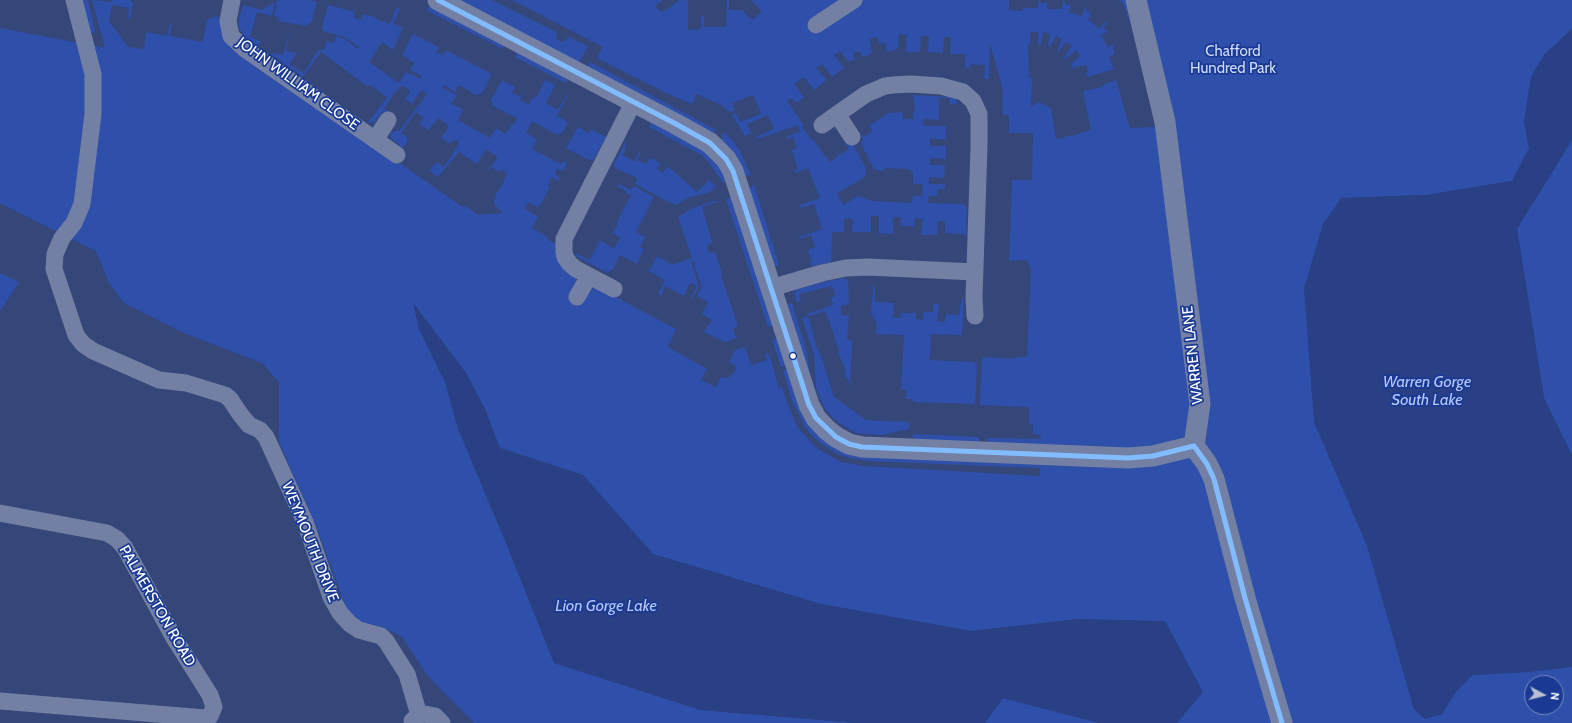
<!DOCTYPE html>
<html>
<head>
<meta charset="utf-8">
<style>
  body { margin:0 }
  #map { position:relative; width:1572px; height:723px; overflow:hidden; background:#354679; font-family:Cabin,sans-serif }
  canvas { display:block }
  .north { position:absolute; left:1524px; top:675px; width:40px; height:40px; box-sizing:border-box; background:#193995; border:1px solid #7588bf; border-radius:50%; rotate:97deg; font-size:11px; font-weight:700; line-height:16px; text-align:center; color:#fff }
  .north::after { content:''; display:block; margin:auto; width:14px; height:18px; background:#b8bed0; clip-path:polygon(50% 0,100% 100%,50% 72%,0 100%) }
</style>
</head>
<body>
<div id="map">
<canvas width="1572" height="723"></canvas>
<div class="north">N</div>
</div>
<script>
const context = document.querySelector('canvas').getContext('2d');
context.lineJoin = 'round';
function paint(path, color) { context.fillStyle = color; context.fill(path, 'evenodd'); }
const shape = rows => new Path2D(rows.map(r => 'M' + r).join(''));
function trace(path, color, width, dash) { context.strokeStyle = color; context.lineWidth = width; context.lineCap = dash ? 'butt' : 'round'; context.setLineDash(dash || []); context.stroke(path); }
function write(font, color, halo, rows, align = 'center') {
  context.font = font + ' Cabin,sans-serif'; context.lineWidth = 3.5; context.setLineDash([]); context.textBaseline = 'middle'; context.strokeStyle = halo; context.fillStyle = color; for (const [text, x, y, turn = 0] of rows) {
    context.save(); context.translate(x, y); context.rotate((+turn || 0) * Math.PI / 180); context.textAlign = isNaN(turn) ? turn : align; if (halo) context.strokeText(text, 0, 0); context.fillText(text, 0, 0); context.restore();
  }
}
paint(shape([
  [81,0,88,0,95,32,88,34],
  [92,0,111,2,112,0,130,0,133,3,130,20,128,17,129,8,112,5,109,21,128,47,144,49,146,32,167,36,170,24,172,24,170,36,203,42,207,20,215,16,224,18,238,50,464,208,466,206,478,215,503,213,494,204,494,201,496,196,495,195,504,182,503,181,507,175,506,172,503,169,499,172,492,167,489,171,488,170,498,157,486,149,477,164,459,152,438,177,429,171,437,162,444,167,459,144,458,141,456,140,452,141,450,144,440,137,442,137,449,126,438,118,430,128,430,131,419,124,424,118,416,112,401,133,408,138,407,139,408,140,403,148,391,138,391,132,396,132,401,129,427,94,421,90,412,104,405,99,410,93,409,90,403,86,400,87,396,92,395,92,384,109,391,114,390,116,383,111,375,122,368,123,387,97,370,85,367,86,321,52,303,77,271,54,271,53,283,55,290,30,286,51,297,53,289,64,304,73,318,50,324,50,327,41,334,43,336,36,345,39,358,49,359,47,345,37,323,31,322,27,328,5,355,12,354,18,361,20,363,14,375,17,376,19,390,24,396,8,400,9,393,23,403,28,393,50,382,42,369,62,399,83,406,72,421,79,422,76,410,70,414,63,402,55,413,34,439,47,436,52,443,55,446,50,492,74,482,93,476,95,459,85,455,92,444,85,443,88,457,95,451,104,463,109,458,120,490,138,496,128,506,134,512,124,513,125,517,118,493,106,491,100,502,80,515,87,512,93,520,97,524,92,520,100,529,105,533,97,536,98,545,80,555,85,546,103,558,110,567,94,568,95,557,116,568,122,563,132,557,135,532,121,526,133,537,139,532,149,561,164,563,161,567,163,563,171,558,169,556,169,555,174,559,177,560,179,559,181,552,177,548,186,550,187,539,207,540,208,528,202,525,209,537,216,539,215,532,228,548,237,547,239,556,244,576,277,577,286,587,293,595,287,601,289,676,329,668,347,707,369,701,380,716,387,721,377,728,378,734,373,737,367,729,362,735,350,745,347,751,365,767,360,765,353,767,353,768,355,769,354,779,388,782,387,787,403,798,428,815,447,841,462,864,466,1040,476,1040,468,869,461,851,458,837,454,815,439,805,427,792,401,783,370,787,369,829,441,987,444,987,438,1041,439,1041,435,1033,434,1033,425,1029,424,1029,407,980,405,982,359,984,357,1015,359,1015,357,1027,357,1031,271,1027,260,1009,261,1012,180,1032,180,1033,133,1009,133,1009,115,1003,115,1002,86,990,43,989,79,984,79,985,65,971,64,970,68,965,67,965,54,950,54,951,37,944,37,943,53,928,52,929,36,921,36,920,52,906,52,907,35,899,34,898,48,895,50,887,52,885,43,879,44,877,37,869,39,872,52,869,55,862,57,860,52,854,52,853,54,855,60,854,60,848,61,840,51,834,55,844,68,832,77,822,64,816,68,827,80,814,90,804,77,794,84,804,97,796,103,792,98,787,101,804,126,802,127,811,139,812,141,813,139,825,156,831,162,838,156,835,150,840,155,849,149,842,137,853,144,863,163,866,169,866,175,864,178,837,193,843,205,858,196,872,201,912,203,913,196,922,196,923,184,913,184,913,171,910,171,909,169,885,168,884,170,880,171,874,169,861,144,863,141,860,132,864,137,873,131,869,126,889,113,902,112,903,119,913,119,913,111,915,111,913,95,952,97,956,99,957,104,950,104,949,98,939,98,939,120,924,119,923,126,946,126,946,140,930,138,930,146,946,146,946,159,930,158,930,165,945,165,944,178,929,177,929,184,945,184,945,189,938,189,937,196,929,196,928,203,963,204,967,207,966,235,965,237,964,234,945,233,945,221,938,221,937,235,921,235,923,219,915,218,914,228,913,226,903,226,901,228,901,217,893,217,893,234,878,233,879,230,879,216,871,216,871,230,872,232,852,232,853,219,844,218,844,232,832,232,831,262,811,266,810,263,812,262,808,250,815,247,811,235,800,239,799,237,822,229,814,204,801,208,800,205,820,198,808,168,795,173,794,171,798,169,792,150,797,148,793,137,787,139,787,136,800,132,798,125,757,139,756,137,774,129,768,115,747,124,751,133,745,136,732,115,736,113,740,122,761,114,753,95,732,103,735,110,730,112,721,105,697,94,692,104,666,93,597,58,603,47,512,0,661,0,662,1,657,4,656,7,659,11,663,12,680,0,688,0,688,30,701,29,701,16,704,16,704,27,726,27,727,0,729,0,729,10,742,10,752,20,762,11,751,0,1009,0,1009,10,1023,11,1023,8,1038,8,1038,1,1040,1,1040,3,1047,3,1047,9,1062,9,1063,1,1065,1,1065,4,1071,6,1069,12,1082,16,1085,7,1087,8,1086,10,1091,14,1088,19,1099,29,1105,22,1107,24,1103,26,1107,32,1101,35,1108,48,1113,44,1115,47,1113,48,1115,54,1109,56,1114,69,1087,77,1086,73,1088,72,1086,65,1073,68,1071,64,1080,56,1076,50,1066,59,1064,57,1072,46,1066,42,1058,52,1057,51,1062,39,1056,36,1050,47,1048,46,1050,34,1043,32,1041,45,1038,45,1038,32,1030,32,1030,45,1028,45,1029,77,1032,78,1031,107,1039,102,1051,108,1056,138,1061,139,1067,136,1072,136,1091,130,1083,91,1102,87,1105,84,1116,80,1130,128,1152,127,1159,125,1132,28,1123,3,1118,0,1572,0,1572,29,1544,55,1524,121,1529,148,1512,181,1426,195,1341,198,1314,422,1442,714,1455,693,1472,675,1528,672,1572,667,1572,723,1177,723,1203,692,1079,619,971,631,821,604,653,554,583,475,500,448,485,409,466,373,414,304,419,329,445,382,508,548,554,663,701,710,857,723,474,723,428,676,402,637,383,627,351,620,315,523,279,442,279,382,262,363,184,333,124,303,109,283,96,251,0,203,0,28,105,48],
  [1532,683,1556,683,1556,707,1532,707],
  [279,0,310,0,317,2,312,21,306,26,278,21,279,17,274,16,277,5,275,2],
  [454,0,492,0,555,31,557,32,556,39,563,42,569,37,588,46,579,63],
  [274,3,275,5,272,16,257,12,250,37,261,41,259,46,245,37,239,28,239,19,243,5,262,10],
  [431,5,506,43,503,49,426,10],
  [519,49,569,78,566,83,515,57],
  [590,62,716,130,711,134,587,68],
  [653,120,708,151,728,179,723,183,708,161,700,154,649,127],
  [578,127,588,133,591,129,606,137,594,159,589,160,566,148],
  [723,132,731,139,740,151,751,176,743,175,721,142],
  [1572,140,1572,455,1544,398,1517,229],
  [625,143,627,144,624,147,626,148,623,155,634,161,639,152,641,153,637,160,646,164,650,158,660,163,657,169,663,173,667,167,670,168,697,192,709,180,716,186,710,192,688,198,677,205,673,204,635,184,637,178,615,168,614,163],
  [619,184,631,190,634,186,654,197,636,232,645,237,640,247,644,249,637,264,620,255,612,271,610,270,608,273,576,256,577,254,590,260,600,240,614,249,620,237,612,233,618,224,617,222,631,195,625,192,626,191,617,186],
  [754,185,779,265,773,267,748,189],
  [734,196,775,325,768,327,726,199],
  [717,200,717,202,702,207,712,241,712,243,709,244,707,247,708,251,711,253,715,252,722,273,721,275,738,326,733,329,736,337,742,336,725,342,704,332,712,320,702,314,708,302,697,296,702,287,693,260,691,261,699,287,692,300,691,299,697,286,690,283,684,296,665,286,661,295,658,294,665,280,647,270,650,269,657,256,672,265,692,258,678,217,693,208],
  [0,273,19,282,0,311],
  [844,278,848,280,849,304,841,306,841,315,849,316,847,340,852,340,850,386,848,379,846,379,844,373,846,372,838,352,839,352,834,338,835,338,828,317,827,317,825,311,808,316,814,336,813,337,820,355,821,355,832,391,834,397,866,420,900,422,900,421,909,422,909,429,882,435,856,433,839,423,831,416,824,407,819,397,816,387,814,355,802,318,808,316,807,314,833,305,831,298,835,296,833,287,831,286,799,294,801,301,797,302,794,292,798,289,820,283],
  [873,286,875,286,875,302,894,303,893,317,901,318,901,313,916,313,916,319,923,320,924,312,933,312,933,304,939,304,937,321,945,322,946,314,959,315,962,298,964,298,962,335,931,334,930,359,927,359,927,360,974,362,977,366,975,404,913,402,913,399,906,399,907,390,901,389,904,335,876,334,877,323,871,313],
  [792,303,807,353,811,383,785,305],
  [779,337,787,361,784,362,785,366,781,367,772,340],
  [913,434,979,437,979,443,913,441],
  [1003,698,1099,723,985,723]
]), '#2e50ab');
paint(shape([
  [1572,29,1572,140,1517,229,1544,398,1572,455,1572,667,1528,672,1472,675,1455,693,1442,714,1425,719,1414,710,1367,546,1314,422,1304,288,1323,224,1341,198,1426,195,1512,181,1529,148,1524,121,1531,76,1544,55],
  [413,303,466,373,485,409,500,448,583,475,653,554,821,604,971,631,1079,619,1165,621,1203,692,1177,723,1099,723,1003,698,985,723,857,723,701,710,554,663,508,548,458,429,445,382,419,329]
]), '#294084');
trace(shape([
  [74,0,93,74,93,114,82,204,74,223,62,238,55,254,54,269,76,335,83,344,93,351,159,380,186,383,225,395,230,399,240,414,249,425,260,430,266,437,305,522,331,597,340,613,350,624,359,630,381,636,386,641,407,674,419,715],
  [232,0,228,21,231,36,245,49,397,155],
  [816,25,854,0],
  [837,114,852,137],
  [822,125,866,94,885,86,893,85,911,84,941,86,963,92,973,101,979,114,979,147,974,297,975,316],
  [375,140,388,120],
  [771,288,822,273,846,268,868,267,975,272],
  [614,289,576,269,570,264,565,257,564,251,564,239,634,101],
  [577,297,589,276],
  [0,513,107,533,117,539,125,548,174,638,210,695,214,707,210,716,205,718,0,701],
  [412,721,419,715,425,714,435,716,442,723]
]), '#7380a4', 17);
trace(shape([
  [438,0,676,124,710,143,726,159,733,171,809,405,816,418,826,429,836,437,849,444,862,447,1128,458,1153,456,1194,446],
  [1136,0,1165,122,1200,404,1194,446,1207,464,1214,479,1245,598,1282,723]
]), '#7380a4', 21);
trace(shape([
  [438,0,676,124,710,143,726,159,733,171,809,405,816,418,836,437,849,444,862,447,1128,458,1153,456,1194,446],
  [1194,446,1207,464,1214,479,1245,598,1282,723]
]), '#80bcff', 5);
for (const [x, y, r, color] of [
  [793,356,3.5,"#fff"]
]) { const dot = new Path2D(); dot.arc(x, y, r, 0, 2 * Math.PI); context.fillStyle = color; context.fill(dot); trace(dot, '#193995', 1.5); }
write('15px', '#d2ddfb', '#193995', [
  ["Chafford",1233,52],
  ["Hundred Park",1233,69]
]);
write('15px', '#fff', '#193995', [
  ["JOHN WILLIAM CLOSE",298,84,36],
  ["WARREN LANE",1193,355,-96],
  ["WEYMOUTH DRIVE",310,542,68],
  ["PALMERSTON ROAD",157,606,60]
]);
write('italic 16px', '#b8c9f7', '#193995', [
  ["Warren Gorge",1427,382],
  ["South Lake",1427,400],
  ["Lion Gorge Lake",606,606]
]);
</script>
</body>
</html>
